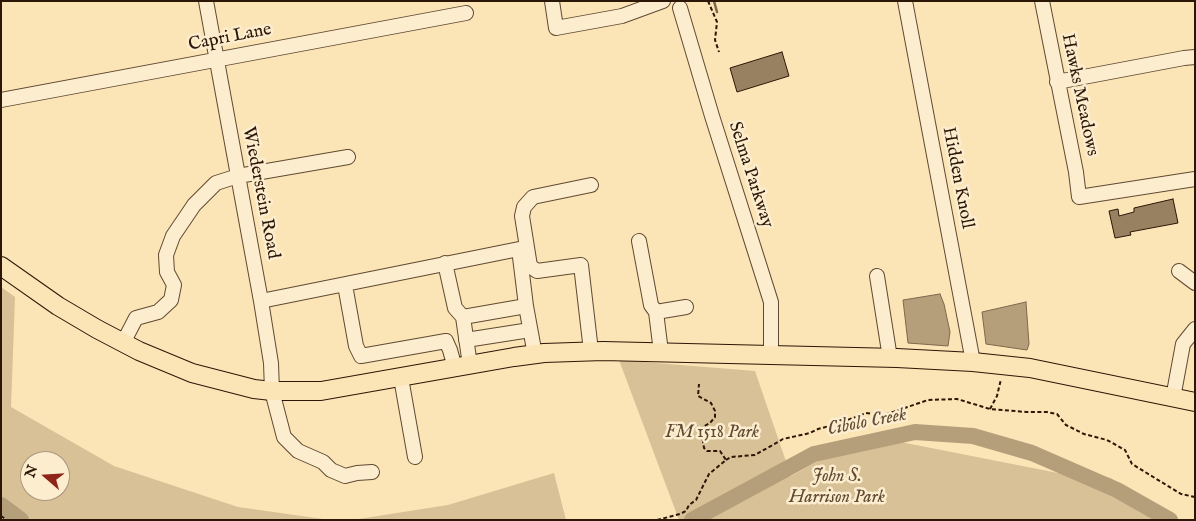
<!DOCTYPE html>
<html>
<head>
<meta charset="utf-8">
<style>
  body { margin:0 }
  #map { position:relative; width:1196px; height:521px; overflow:hidden; background:#fbe4b5; font-family:"IM FELL English",serif }
  canvas { display:block }
  .frame { position:absolute; inset:0; border:2px solid #2c1606; pointer-events:none }
  .north { position:absolute; left:20px; top:451px; width:50px; height:50px; box-sizing:border-box; background:#fcedcf; border:1px solid #a9977f; border-radius:50%; rotate:289deg; font-size:14px; font-weight:700; line-height:20px; text-align:center; color:#2c1606 }
  .north::after { content:''; display:block; margin:auto; width:18px; height:22px; background:#8f2418; clip-path:polygon(50% 0,100% 100%,50% 72%,0 100%) }
</style>
</head>
<body>
<div id="map">
<canvas width="1196" height="521"></canvas>
<div class="frame"></div>
<div class="north">N</div>
</div>
<script>
const context = document.querySelector('canvas').getContext('2d');
context.lineJoin = 'round';
function paint(path, color) { context.fillStyle = color; context.fill(path, 'evenodd'); }
const shape = rows => new Path2D(rows.map(r => 'M' + r).join(''));
function trace(path, color, width, dash) { context.strokeStyle = color; context.lineWidth = width; context.lineCap = dash ? 'butt' : 'round'; context.setLineDash(dash || []); context.stroke(path); }
function write(font, color, halo, rows, align = 'center') {
  context.font = font + ' "IM FELL English",serif'; context.lineWidth = 5; context.setLineDash([]); context.textBaseline = 'middle'; context.strokeStyle = halo; context.fillStyle = color; for (const [text, x, y, turn = 0] of rows) {
    context.save(); context.translate(x, y); context.rotate((+turn || 0) * Math.PI / 180); context.textAlign = isNaN(turn) ? turn : align; if (halo) context.strokeText(text, 0, 0); context.fillText(text, 0, 0); context.restore();
  }
}
paint(shape([
  [1,287,15,297,11,407,114,466,238,507,330,520,1,520],
  [30,461,60,461,60,491,30,491],
  [619,360,755,371,791,476,865,435,1058,473,1111,478,1167,520,679,520],
  [554,473,566,520,352,520,448,505]
]), '#d8c197');
const water = shape([
  [940,294,944,304,950,332,948,346,908,343,903,300,940,294],
  [1026,302,1029,344,1027,350,986,344,982,312,1026,302]
]);
paint(water, '#b59e7a');
trace(water, '#7e684c', 1);
trace(shape([
  [714,1,717,12]
]), '#7e684c', 2.5);
trace(shape([
  [1,505,21,520],
  [692,520,814,454,915,432,973,436,1032,453,1117,490,1170,520]
]), '#b59e7a', 16);
const building = shape([
  [782,52,789,76,737,92,730,68,782,52],
  [1173,199,1178,223,1130,232,1131,235,1115,238,1109,211,1118,209,1119,216,1134,212,1134,208,1173,199]
]);
paint(building, '#988161');
trace(building, '#2c1606', 1);
const minor = shape([
  [206,1,261,301,271,363,272,391,284,437,298,451,323,462,331,470,345,476,357,473,372,472],
  [552,1,556,28,622,16,663,1],
  [905,1,973,362],
  [1042,1,1076,172,1079,197,1195,179],
  [680,8,712,116,771,302,771,355],
  [1057,82,1184,58,1195,57],
  [1,100,466,13],
  [591,185,533,197,524,207,522,216,530,266,537,271,581,265,591,351],
  [639,241,651,305,656,312,661,352],
  [445,263,455,308,463,317],
  [1179,271,1195,283],
  [877,276,890,358],
  [345,285,356,346,361,356,446,341,450,350,455,368],
  [261,301,519,249,526,306],
  [656,312,686,307],
  [466,340,530,330],
  [123,343,136,318,158,312,171,300,174,285,167,272,166,255,173,236,194,205,216,183,238,176,348,157],
  [470,365,463,317,526,306,535,355],
  [401,378,415,457],
  [1173,398,1183,344,1195,329]
]);
const major = shape([
  [1,266,58,306,97,329,139,351,192,373,254,389,272,391,321,391,514,357,544,353,603,351,897,358,973,362,1030,368,1195,402]
]);
trace(minor, '#604a32', 16);
trace(major, '#2c1606', 20);
trace(shape([
  [708,1,717,22,715,40,719,52],
  [990,409,997,396,1001,379],
  [726,460,731,457,755,455,783,439,810,433,818,429,837,424,866,413,884,415,928,400,957,399,990,409,1026,412,1047,412,1057,414,1066,425,1084,434,1107,440,1125,450,1132,464,1181,494,1195,497],
  [1,516,7,520],
  [657,520,680,514,686,511,689,505,696,500,709,474,726,460,720,451,707,451,704,448,701,428,710,423,715,417,715,411,711,403,698,396,699,384]
]), '#2c1606', 2, [4, 2.5]);
trace(minor, '#fcedcf', 14);
trace(major, '#fbe4b5', 18);
write('18px', '#2c1606', '#fcedcf', [
  ["Capri Lane",230,38,-11],
  ["Hawks Meadows",1079,95,78],
  ["Selma Parkway",750,175,72],
  ["Hidden Knoll",957,178,79],
  ["Wiederstein Road",260,193,79]
]);
write('italic 18px', '#604932', '#fcedcf', [
  ["FM 1518 Park",712,433],
  ["John S.",837,477],
  ["Harrison Park",837,498]
]);
write('italic 19px', '#634c34', '#fcedcf', [
  ["Cibolo Creek",867,423,-11]
]);
</script>
</body>
</html>
